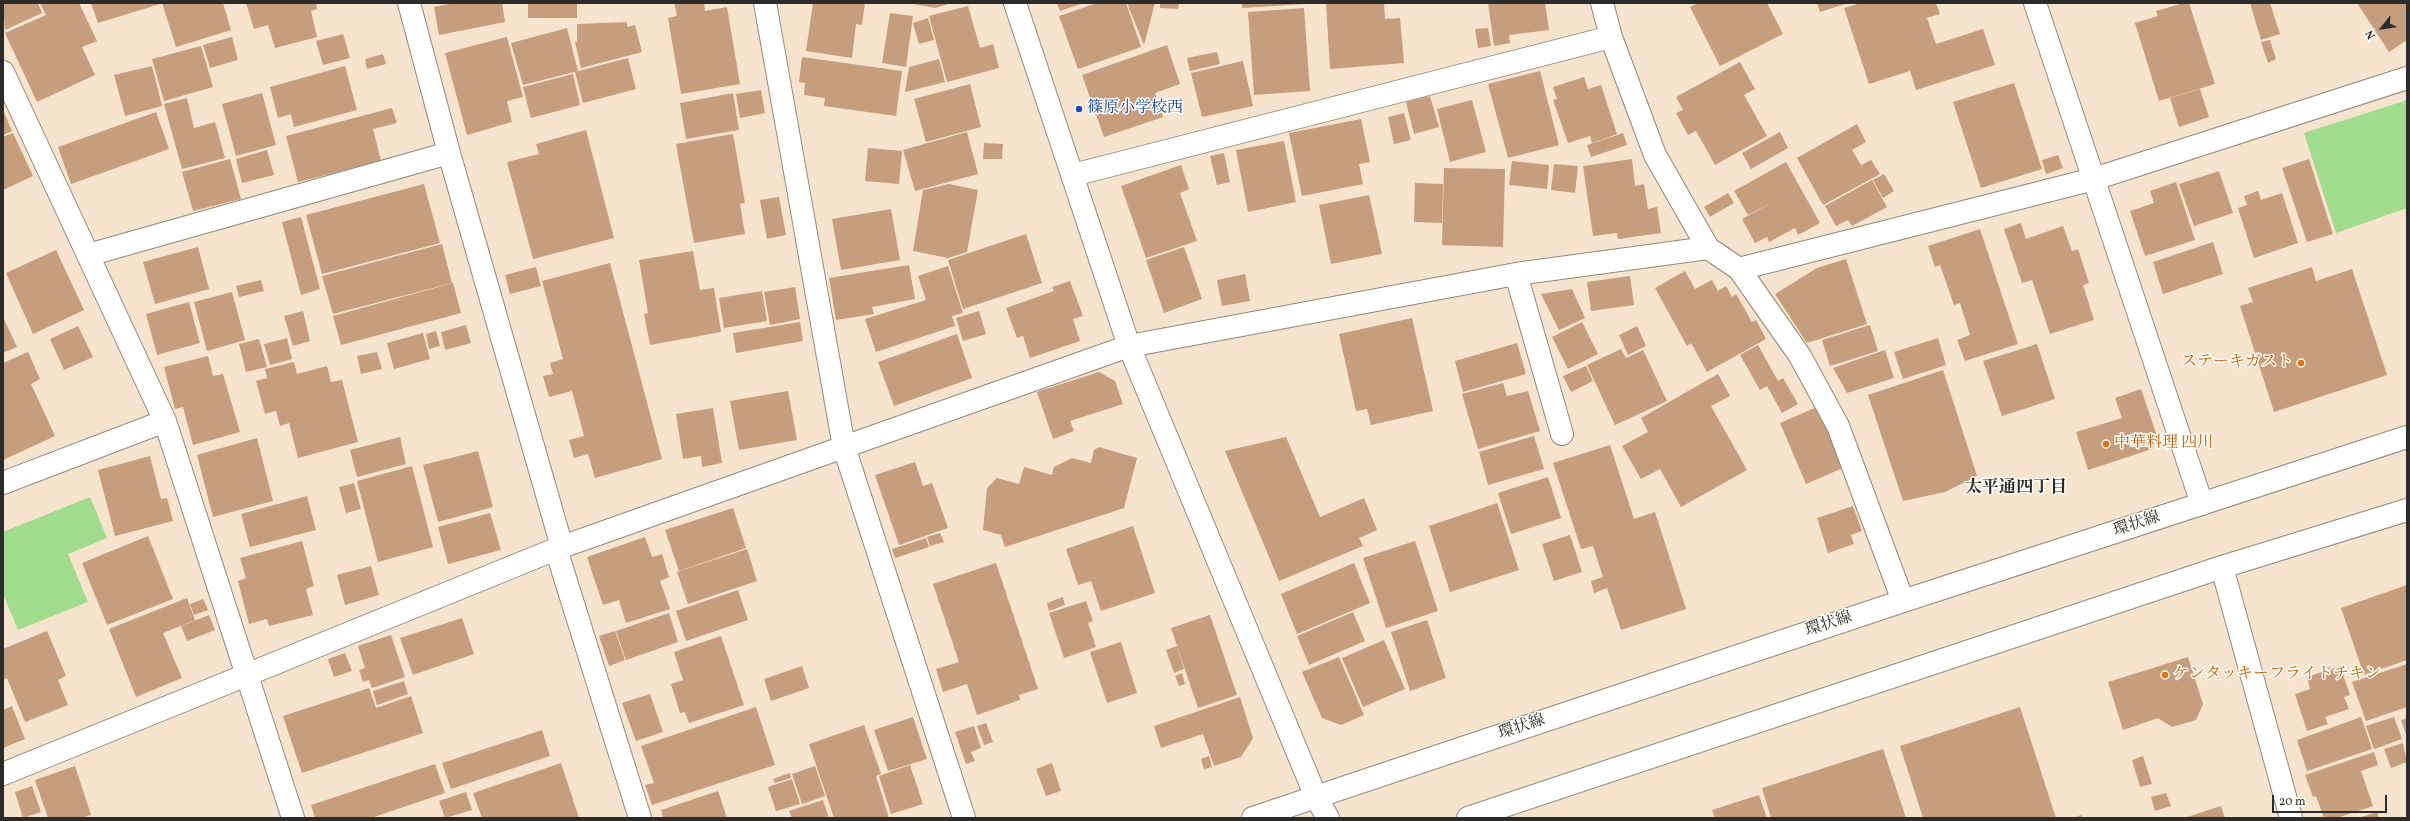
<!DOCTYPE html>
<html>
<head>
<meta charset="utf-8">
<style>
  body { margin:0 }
  #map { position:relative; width:2410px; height:821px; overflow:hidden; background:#f7e4ce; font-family:Vollkorn,serif }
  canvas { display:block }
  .frame { position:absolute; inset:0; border:4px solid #2b2b2b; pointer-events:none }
  .north { position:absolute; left:2362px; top:8px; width:40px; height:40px; -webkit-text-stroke:3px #fdfcf7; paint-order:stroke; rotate:240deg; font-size:11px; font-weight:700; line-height:16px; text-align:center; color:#2b2b2b }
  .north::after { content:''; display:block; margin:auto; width:14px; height:18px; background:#2b2b2b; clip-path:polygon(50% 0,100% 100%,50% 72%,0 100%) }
  .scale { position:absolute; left:2272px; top:795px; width:115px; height:18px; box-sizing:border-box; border:2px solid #2b2b2b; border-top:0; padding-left:5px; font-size:12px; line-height:14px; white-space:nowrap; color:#2b2b2b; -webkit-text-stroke:3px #fdfcf7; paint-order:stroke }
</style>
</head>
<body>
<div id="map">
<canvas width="2410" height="821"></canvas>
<div class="frame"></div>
<div class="north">N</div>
<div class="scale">20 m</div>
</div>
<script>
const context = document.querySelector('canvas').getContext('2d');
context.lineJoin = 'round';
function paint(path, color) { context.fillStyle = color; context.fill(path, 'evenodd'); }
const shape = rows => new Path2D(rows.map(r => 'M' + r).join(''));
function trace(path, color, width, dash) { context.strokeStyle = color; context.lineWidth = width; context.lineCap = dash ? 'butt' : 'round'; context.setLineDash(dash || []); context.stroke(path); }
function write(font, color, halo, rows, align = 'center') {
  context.font = font + ' Vollkorn,"Noto Serif JP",serif'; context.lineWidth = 3; context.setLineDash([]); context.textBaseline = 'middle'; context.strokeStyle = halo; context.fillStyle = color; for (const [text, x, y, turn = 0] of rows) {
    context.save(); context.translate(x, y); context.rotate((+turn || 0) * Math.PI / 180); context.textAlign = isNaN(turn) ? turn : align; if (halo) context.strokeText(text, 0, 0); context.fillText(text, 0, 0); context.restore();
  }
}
paint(shape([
  [2407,100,2407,208,2336,233,2304,133],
  [90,497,107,538,68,554,88,602,18,630,3,594,3,532]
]), '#a0db8e');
paint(shape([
  [3,3,38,3,42,13,5,30],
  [40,3,79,3,97,41,82,47,95,75,37,102,5,33,46,15],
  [91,3,160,3,160,4,98,23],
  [162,3,223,3,231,30,176,47],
  [246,3,316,3,317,9,311,11,317,37,275,48,268,25,254,29],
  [454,3,502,3,505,22,439,35,434,7],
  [528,3,577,3,577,18,528,18],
  [674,3,704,3,705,11,727,7,740,84,681,94,668,18,677,16],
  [813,3,865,3,862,25,856,24,852,58,806,51],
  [908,3,952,3,935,8],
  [1057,3,1084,3,1060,11],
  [1097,3,1126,3,1141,47,1078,69,1059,16],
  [1127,3,1155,3,1144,45],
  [1160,3,1179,3,1178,9,1160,8],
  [1242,3,1304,3,1304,4,1242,8],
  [1326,3,1384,3,1385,19,1400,18,1404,63,1330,69],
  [1488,3,1545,3,1549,30,1509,35,1510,43,1494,46],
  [1698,3,1767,3,1783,34,1720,66,1690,7],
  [1817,3,1848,3,1820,12],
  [1861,3,1936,3,1940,14,1927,18,1936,44,1983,29,1995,65,1916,90,1910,71,1869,84,1844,8],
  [2184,3,2189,3,2215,84,2159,101,2135,23,2158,16,2156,11],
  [2250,3,2270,3,2280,34,2261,40],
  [2357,3,2407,3,2407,40,2389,52],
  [968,6,980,48,993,44,999,68,947,82,929,16],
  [1304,8,1310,91,1254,95,1248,12],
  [890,13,913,16,906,67,882,63],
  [928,18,934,40,919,44,913,23],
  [627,22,627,27,635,25,642,52,581,68,575,42,577,41,577,24],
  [567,28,578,71,523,85,511,43],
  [1488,28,1491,46,1478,48,1475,29],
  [343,34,350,58,323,65,316,41],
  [232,37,238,60,210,68,203,45],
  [507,37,523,97,507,101,512,122,467,135,445,53],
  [2270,40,2276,59,2268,63,2261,42],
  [1167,45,1180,84,1155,93,1163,117,1104,137,1082,75],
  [201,46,213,87,164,101,152,59],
  [1217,52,1220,64,1190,71,1187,58],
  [383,54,386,64,367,69,365,59],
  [802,57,902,71,896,116,824,106,825,98,804,95,805,83,799,82],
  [628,58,636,89,583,103,575,72],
  [939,59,945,82,905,92,909,67],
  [1243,61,1253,106,1202,117,1191,73],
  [1740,62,1755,89,1744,95,1767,136,1715,165,1696,131,1688,135,1676,113,1683,110,1676,97],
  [152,66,162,106,125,116,114,75],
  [345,66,357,110,294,127,291,114,278,118,270,87],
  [1540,71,1559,145,1508,158,1488,84],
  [573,74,580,105,531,118,523,87],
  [1584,77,1588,89,1601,85,1617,134,1592,143,1590,136,1568,143,1553,100,1557,99,1553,87],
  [2014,83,2042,169,1981,188,1953,102],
  [970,84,981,127,926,142,914,99],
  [2200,89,2209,117,2179,127,2170,98],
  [761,90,765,113,740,118,736,94],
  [262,93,276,145,236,156,222,104],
  [733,93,739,130,686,139,680,103],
  [1430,96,1439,127,1414,134,1406,102],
  [187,98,194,128,215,122,225,158,182,169,164,104],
  [1472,100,1486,152,1450,162,1437,109],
  [392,108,397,123,373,129,381,161,298,182,286,136],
  [3,110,12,131,3,135],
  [156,112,169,149,71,184,58,147],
  [1404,113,1411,140,1394,144,1388,117],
  [1361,119,1370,162,1359,164,1363,184,1302,196,1289,133],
  [1857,124,1866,142,1852,150,1861,165,1871,160,1880,174,1823,205,1797,158],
  [586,130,614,238,533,259,507,162,539,154,536,144],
  [967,132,978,174,915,191,903,150],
  [1780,132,1788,148,1751,169,1742,153],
  [13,133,33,176,3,190,3,137],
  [1623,133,1627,145,1591,157,1587,145],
  [733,134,745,203,740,204,745,234,694,243,676,144],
  [1284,141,1296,202,1248,212,1236,150],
  [984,143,1003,144,1002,159,983,159],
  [868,148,902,151,899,184,865,181],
  [267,150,274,175,242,183,236,159],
  [1224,153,1230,182,1217,185,1210,156],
  [2058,155,2063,168,2046,174,2042,160],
  [230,159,241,199,193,211,182,172],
  [1632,159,1635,186,1644,184,1648,209,1657,207,1661,233,1618,239,1617,233,1593,236,1583,166],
  [2309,159,2333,234,2307,242,2282,168],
  [1512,161,1549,165,1547,189,1509,185],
  [1786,162,1820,223,1798,235,1795,228,1769,242,1767,237,1755,243,1742,219,1775,201,1748,215,1734,191],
  [1554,164,1578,166,1575,193,1551,190],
  [1181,165,1189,189,1180,193,1197,241,1146,258,1121,186],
  [1444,168,1505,169,1503,247,1442,245],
  [2219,171,2233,213,2194,226,2179,184],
  [1884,174,1894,191,1883,198,1873,180],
  [1872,180,1887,207,1852,226,1848,220,1836,226,1825,206],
  [2176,182,2195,240,2145,256,2130,211,2154,203,2150,191],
  [1415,183,1443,184,1442,223,1414,222],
  [424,184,440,243,322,274,306,215],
  [949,184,978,190,967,252,948,258,913,251,923,190],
  [2258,191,2261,200,2282,193,2298,243,2254,258,2238,208,2247,205,2244,196],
  [1728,193,1734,203,1710,217,1704,207],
  [1369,195,1382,254,1331,264,1319,205],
  [779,197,786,235,767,239,760,200],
  [891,209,900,260,841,270,832,219],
  [301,217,320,289,301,295,282,222],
  [2021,223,2026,239,2063,226,2072,251,2078,249,2089,283,2083,285,2094,320,2050,334,2032,280,2022,283,2004,229],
  [1980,229,2018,344,1965,361,1957,340,1970,335,1960,303,1954,305,1940,265,1935,267,1928,246],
  [1026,234,1042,283,963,309,948,260],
  [2213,242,2223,274,2163,294,2153,262],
  [442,244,452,283,333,314,322,276],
  [198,247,209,289,155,304,143,262],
  [1184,247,1202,299,1164,313,1146,260],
  [56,250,84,310,33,334,6,273],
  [693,251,700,290,714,288,721,332,650,345,644,314,648,313,639,260],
  [1846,259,1867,324,1807,343,1775,294,1817,268],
  [610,263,662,459,595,478,588,454,574,458,569,440,584,436,572,391,549,397,543,376,553,374,550,363,563,359,542,281],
  [909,265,915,299,872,307,874,314,836,320,829,278],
  [948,266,963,313,952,316,955,326,876,352,865,319,926,300,918,276],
  [536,267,541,286,510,294,505,275],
  [2312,267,2316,281,2352,269,2387,375,2274,412,2240,306,2253,302,2248,288],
  [1685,271,1695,289,1712,280,1718,291,1726,286,1732,297,1736,294,1752,322,1756,320,1766,339,1707,372,1691,343,1687,346,1655,288],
  [1245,274,1250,301,1222,306,1217,280],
  [1630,276,1634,305,1591,311,1587,282],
  [261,280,264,291,239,297,236,286],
  [1070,281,1083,316,1073,319,1080,341,1030,358,1023,336,1017,338,1006,308,1054,291,1052,287],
  [453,283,461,313,341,345,333,316],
  [795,287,800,319,770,325,764,292],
  [1572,289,1585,318,1559,330,1541,294],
  [762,291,767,321,724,328,719,298],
  [232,292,245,340,207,351,194,302],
  [189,302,200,343,157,355,146,314],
  [303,311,310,341,293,346,284,316],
  [979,311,986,334,963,341,956,318],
  [3,317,17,347,3,353],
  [1412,318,1433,411,1371,425,1367,409,1356,411,1339,334],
  [800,322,803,341,736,353,733,333],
  [1582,322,1598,354,1568,369,1552,337],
  [466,325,471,343,445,350,441,332],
  [1870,325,1878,351,1830,366,1822,340],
  [78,326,93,357,64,370,50,339],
  [1637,326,1646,346,1628,355,1619,335],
  [436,331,440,346,429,349,426,334],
  [423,333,430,359,394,369,387,343],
  [957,334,972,378,894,406,878,362],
  [287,338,292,359,270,365,264,344],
  [1938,338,1946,365,1903,379,1894,352],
  [259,339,267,367,246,372,239,344],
  [1517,343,1526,374,1463,392,1455,361],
  [2037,344,2055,399,2002,416,1983,361],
  [1758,345,1778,381,1783,378,1798,404,1782,413,1767,386,1760,390,1740,355],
  [1621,349,1626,358,1643,350,1667,401,1615,425,1587,365],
  [1885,350,1894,378,1847,393,1833,368],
  [28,352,40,379,31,384,55,436,3,460,3,363],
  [377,352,382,369,361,374,357,356],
  [208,356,213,376,223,374,240,432,193,445,183,407,175,409,164,367],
  [294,362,297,374,327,366,331,382,342,380,358,442,298,458,289,423,280,426,276,411,265,414,256,381,267,378,265,369],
  [1586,366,1593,381,1571,392,1563,376],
  [1943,370,1977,476,1945,492,1903,501,1868,395],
  [1099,372,1115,381,1123,404,1070,421,1074,431,1053,439,1037,392],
  [1718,374,1730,396,1711,406,1747,470,1681,507,1660,469,1641,479,1622,446,1648,432,1641,418],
  [1503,383,1507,396,1528,391,1540,431,1478,449,1462,394],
  [2141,389,2158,439,2152,449,2088,470,2076,432,2122,418,2115,398],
  [788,391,797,440,739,450,730,401],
  [1817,407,1843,468,1806,484,1780,423],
  [713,408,722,463,702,467,701,456,683,459,676,414],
  [1534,436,1544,469,1488,485,1479,452],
  [400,437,406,464,357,477,350,450],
  [1286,437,1320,517,1364,498,1377,530,1359,538,1363,546,1279,581,1225,451],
  [257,438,273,501,213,517,197,455],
  [1610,445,1634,519,1655,512,1686,609,1621,630,1607,588,1594,593,1591,581,1603,577,1593,546,1581,549,1553,463],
  [1099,447,1137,458,1124,508,1005,547,1001,535,983,530,987,488,997,478,1019,484,1024,467,1052,475,1054,467,1072,458,1091,463,1094,450],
  [478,451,493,507,438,522,423,465],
  [150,456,161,499,167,498,173,521,115,536,98,470],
  [915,462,923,486,932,483,948,528,899,545,875,475],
  [412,466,433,547,378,562,357,481],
  [1548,477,1561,518,1511,534,1498,493],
  [354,483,361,509,346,513,339,487],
  [307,496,316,530,250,547,241,514],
  [1497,503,1519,570,1450,592,1429,526],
  [1853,506,1862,531,1851,535,1854,544,1828,553,1817,518],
  [733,508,746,548,679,571,665,530],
  [490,513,501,550,448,564,438,527],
  [1133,526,1155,593,1101,611,1091,581,1078,585,1066,549],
  [940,533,944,542,930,546,927,537],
  [1570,535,1582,572,1554,581,1542,544],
  [148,536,173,599,107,625,82,563],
  [645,537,652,557,662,554,669,577,660,581,670,609,626,623,619,600,603,605,587,557],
  [926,538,929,547,895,558,892,549],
  [302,541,314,586,306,589,313,615,269,626,267,619,249,624,238,581,246,578,240,558],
  [1415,541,1438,611,1386,628,1363,558],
  [747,549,757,581,688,604,677,572],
  [996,563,1038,689,1019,695,1020,700,977,715,967,684,943,692,936,669,959,662,933,584],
  [1354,563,1370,603,1297,634,1281,594],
  [371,566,379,595,345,605,337,575],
  [2407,585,2407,660,2364,675,2341,608],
  [738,590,748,620,686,641,676,611],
  [1063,597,1065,605,1049,611,1047,603],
  [187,598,195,620,163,633,182,678,136,697,109,629],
  [203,599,208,610,194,615,190,604],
  [1086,601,1093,621,1088,623,1096,647,1064,658,1049,613],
  [1353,612,1365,641,1309,665,1297,636],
  [669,613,678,642,626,660,616,631],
  [209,615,215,630,187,641,181,626],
  [1210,615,1237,695,1198,708,1171,628],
  [462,618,474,654,413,675,400,638],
  [1427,620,1446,678,1410,691,1391,632],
  [47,631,66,676,58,680,68,705,25,722,7,678,3,680,3,649],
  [615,631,625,660,609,666,599,636],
  [391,635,405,677,372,688,369,680,363,682,359,670,365,668,358,646],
  [721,636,744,705,689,723,685,712,680,713,671,684,683,680,674,652],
  [1384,640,1405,689,1363,707,1342,658],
  [1121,642,1137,693,1107,703,1090,652],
  [1177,646,1184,669,1174,673,1166,650],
  [345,653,352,671,334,677,328,659],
  [1339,657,1364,715,1341,725,1322,718,1302,672],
  [2188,657,2203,704,2196,720,2172,727,2158,718,2123,730,2108,682],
  [2407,664,2407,707,2366,721,2352,682],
  [802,666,809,688,771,701,764,679],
  [2340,666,2350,695,2344,697,2349,709,2325,717,2328,724,2307,731,2295,694,2310,689,2307,677],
  [1182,673,1185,684,1179,686,1175,676],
  [404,681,408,694,377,705,373,691],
  [369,688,376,708,411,696,423,733,302,773,283,716],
  [650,694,663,732,636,741,622,703],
  [1240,697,1253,738,1241,757,1214,766,1203,734,1161,748,1154,726],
  [12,706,25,739,3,748,3,710],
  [756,707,775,765,652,805,645,785,654,783,641,746],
  [2020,707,2056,818,1923,818,1900,746],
  [913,717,927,759,888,771,874,730],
  [2361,717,2372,749,2307,771,2297,740],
  [2394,717,2402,739,2374,749,2366,726],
  [2407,718,2407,737,2401,720],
  [986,723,993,742,984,745,977,726],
  [864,725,881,774,876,776,889,818,834,818,809,744],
  [974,726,981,748,971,752,975,761,966,764,955,732],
  [542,730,550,756,451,789,442,763],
  [2403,743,2407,762,2391,768,2384,749],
  [1883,749,1906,818,1771,818,1762,788],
  [2374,752,2378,765,2361,771,2373,806,2337,818,2324,818,2316,796,2313,797,2305,775],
  [1209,756,1212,767,1204,769,1201,759],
  [2143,756,2152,784,2140,787,2132,760],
  [561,763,579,818,482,818,473,793],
  [1052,763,1061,791,1046,796,1036,769],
  [435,764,445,793,371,818,315,818,311,805],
  [910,765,923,804,891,814,879,776],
  [75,766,91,815,81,818,48,818,35,780],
  [815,766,825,796,802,804,792,774],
  [790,773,791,778,775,783,773,779],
  [792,779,800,804,776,811,768,787],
  [32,786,41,812,23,818,15,792],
  [718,791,727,818,663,818,661,810],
  [466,792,472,810,445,818,439,801],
  [2166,793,2171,806,2155,811,2151,797],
  [1759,795,1767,818,1715,818,1712,810],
  [823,800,829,818,792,818,789,811],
  [2221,806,2225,818,2184,818],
  [2377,812,2379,818,2358,818],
  [2081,815,2082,818,2073,818]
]), '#c69d7d');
const minor = shape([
  [409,3,449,153,562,547],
  [765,3,844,447,964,818],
  [1015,3,1129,346,1316,797,1328,818],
  [1602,3,1611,37,1655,155,1708,248,1739,269,1800,356,1838,426,1903,601],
  [2035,3,2202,504],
  [3,72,165,421,293,818],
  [1073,175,1611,37],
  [88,255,449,153],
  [1739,269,2094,179,2407,78],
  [1516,274,1562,434],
  [3,483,165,421],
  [556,549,640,818],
  [2222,567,2291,818],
  [3,774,556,549,1129,346,1516,274,1708,248]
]);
const major = shape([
  [1253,818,1903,601,2407,437],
  [1468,818,2222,567,2407,510]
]);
trace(minor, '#91887c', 24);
trace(major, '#91887c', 24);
trace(minor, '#fff', 22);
trace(major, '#fff', 22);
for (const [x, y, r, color] of [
  [1079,109,4,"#1a4fb4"],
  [2301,363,4,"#e8710a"],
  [2106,444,4,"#e8710a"],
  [2165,675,4,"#e8710a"]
]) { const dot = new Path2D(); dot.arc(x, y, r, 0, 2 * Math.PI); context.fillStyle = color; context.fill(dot); trace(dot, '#fdfcf7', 1.5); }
write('16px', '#164399', '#fdfcf7', [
  ["篠原小学校西",1087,109]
], 'left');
write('16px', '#c56008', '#fdfcf7', [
  ["ステーキガスト",2293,363,"right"],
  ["中華料理 四川",2114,444],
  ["ケンタッキーフライドチキン",2173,675]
], 'left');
write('16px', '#2b2b2b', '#fdfcf7', [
  ["環状線",2137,525,-18],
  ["環状線",1829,625,-18],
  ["環状線",1522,728,-18]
]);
write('bold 17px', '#2b2b2b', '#fdfcf7', [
  ["太平通四丁目",2016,489]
]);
</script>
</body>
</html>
